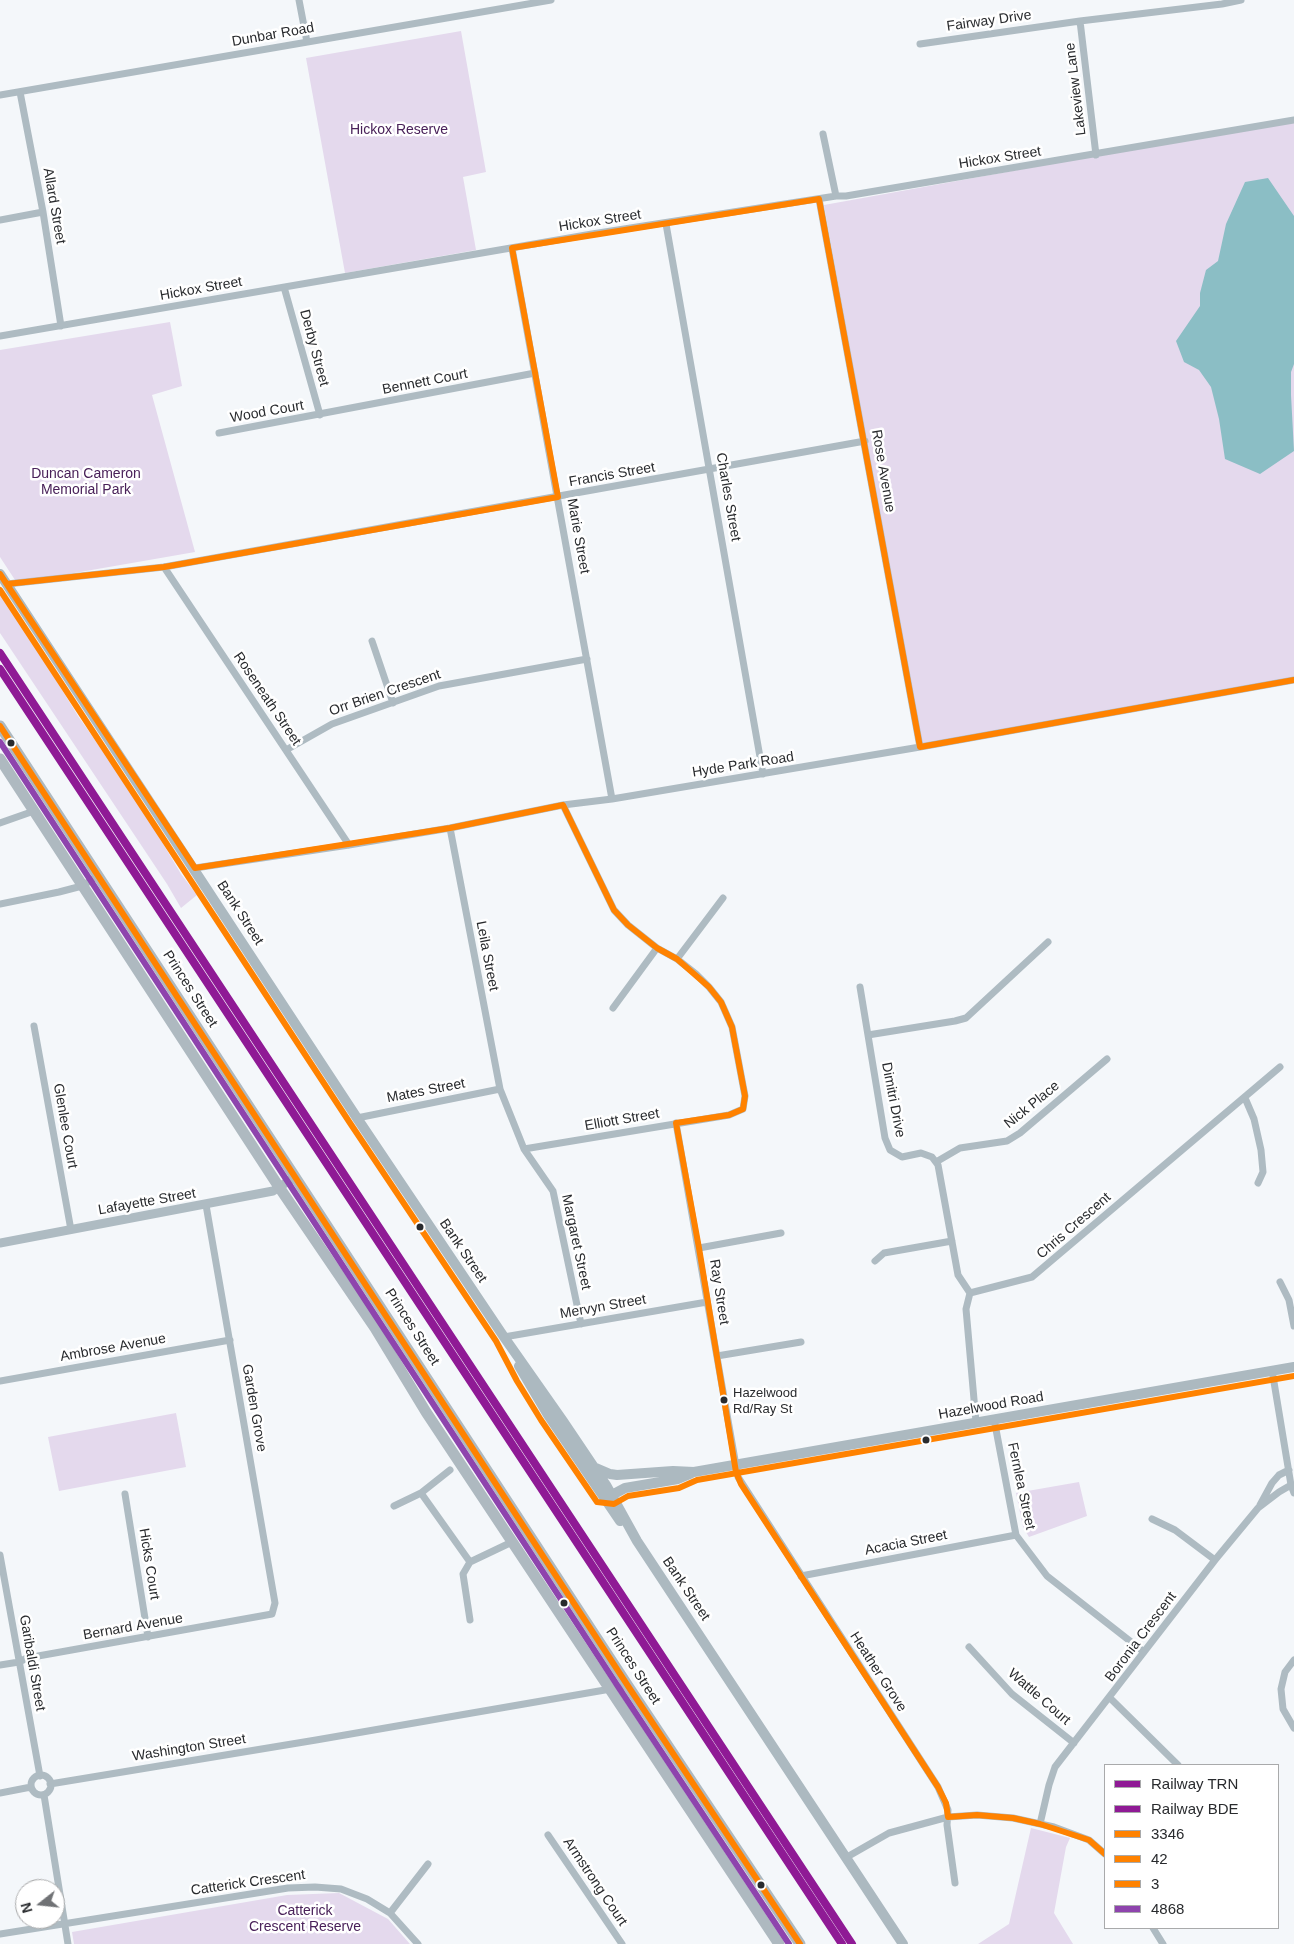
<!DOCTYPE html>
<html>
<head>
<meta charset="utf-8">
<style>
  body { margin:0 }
  #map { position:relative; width:1294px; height:1944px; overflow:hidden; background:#f4f7fa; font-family:Helvetica,sans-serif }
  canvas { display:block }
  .legend { position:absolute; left:1104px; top:1764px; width:175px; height:165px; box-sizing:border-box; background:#fff; border:1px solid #a9aaab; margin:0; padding:6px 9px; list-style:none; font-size:15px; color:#292b2e }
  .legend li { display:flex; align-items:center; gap:10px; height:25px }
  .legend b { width:25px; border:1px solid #a9aaab }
  .north { position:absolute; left:15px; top:1879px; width:50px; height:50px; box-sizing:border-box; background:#fff; border:1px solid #a9aaab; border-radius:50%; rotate:254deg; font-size:14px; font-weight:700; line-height:20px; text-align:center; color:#292b2e }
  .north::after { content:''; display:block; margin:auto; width:18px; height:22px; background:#707275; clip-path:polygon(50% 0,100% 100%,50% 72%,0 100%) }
</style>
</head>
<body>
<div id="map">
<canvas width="1294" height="1944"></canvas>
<ul class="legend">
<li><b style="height:6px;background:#8f1a95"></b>Railway TRN</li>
<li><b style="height:6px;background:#8f1a95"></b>Railway BDE</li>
<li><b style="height:6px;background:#ff8200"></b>3346</li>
<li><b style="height:6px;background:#ff8200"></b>42</li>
<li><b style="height:6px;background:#ff8200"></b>3</li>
<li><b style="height:6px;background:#8e44ad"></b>4868</li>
</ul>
<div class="north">N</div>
</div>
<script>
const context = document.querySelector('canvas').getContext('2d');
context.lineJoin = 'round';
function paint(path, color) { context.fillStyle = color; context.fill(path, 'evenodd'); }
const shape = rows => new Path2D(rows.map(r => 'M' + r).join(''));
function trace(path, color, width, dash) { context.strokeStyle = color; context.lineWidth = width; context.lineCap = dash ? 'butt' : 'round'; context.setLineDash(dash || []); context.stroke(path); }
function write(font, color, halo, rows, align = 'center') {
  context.font = font + ' Helvetica,sans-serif'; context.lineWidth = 5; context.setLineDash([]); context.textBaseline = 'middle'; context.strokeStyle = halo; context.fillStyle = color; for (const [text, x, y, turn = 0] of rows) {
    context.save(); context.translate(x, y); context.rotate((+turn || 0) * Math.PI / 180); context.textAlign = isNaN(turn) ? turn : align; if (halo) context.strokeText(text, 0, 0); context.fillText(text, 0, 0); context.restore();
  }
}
paint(shape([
  [461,31,486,172,463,177,476,250,345,273,306,58],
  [1294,120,1294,678,921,746,824,205],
  [170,322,182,386,152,395,195,552,17,583,0,557,0,350],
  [0,589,78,716,137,800,181,874,197,895,181,908,167,884,0,633],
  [176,1413,186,1467,59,1491,48,1437],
  [1079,1482,1087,1516,1029,1537,1023,1527,1016,1493],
  [1031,1828,1070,1838,1066,1847,1054,1913,1073,1944,978,1944,1009,1924],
  [339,1893,388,1919,410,1944,74,1944,72,1932,287,1895]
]), '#e4d9ed');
paint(shape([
  [1268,178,1294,216,1294,364,1291,372,1291,395,1294,451,1260,474,1225,459,1219,419,1211,387,1199,370,1184,362,1176,341,1200,306,1200,293,1206,270,1218,261,1226,224,1245,182]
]), '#8bbec5');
trace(shape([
  [299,0,307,42],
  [1080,21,1096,155],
  [920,44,1080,21,1222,4,1241,0],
  [20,92,43,212,61,326],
  [0,95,551,0],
  [823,134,836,196],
  [819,199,920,747],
  [0,220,43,212],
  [666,224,763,774],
  [512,248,612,799],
  [284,287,320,415],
  [0,336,592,234,836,196,846,196,1294,120],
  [219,433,535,373],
  [164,567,349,845],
  [7,584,164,567,865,441],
  [372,641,393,703],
  [286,750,332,724,439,686,587,659],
  [0,823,34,811],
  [450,828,500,1089,524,1149,553,1191,581,1324],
  [195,868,349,845,450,828,563,805,612,799,920,747,1294,680],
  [0,904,59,892,82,886,98,876],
  [677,959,723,898],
  [860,987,885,1138,890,1150,902,1157,921,1153,932,1157,938,1165,958,1275,970,1293],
  [613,1008,657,948],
  [34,1026,71,1230],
  [868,1035,955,1021,966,1018,1048,942],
  [1245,1098,1254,1119,1261,1150,1263,1172,1258,1183],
  [357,1118,500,1089],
  [676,1123,738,1477,938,1787,948,1810,947,1825,955,1883],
  [524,1149,729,1115,743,1109,745,1096,732,1027,721,1002,709,987,696,974,677,959,657,948,628,925,614,910,563,805],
  [936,1162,960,1148,1007,1141,1020,1133,1107,1059],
  [699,1248,781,1233],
  [875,1261,884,1253,952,1241],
  [1280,1282,1289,1300,1294,1326],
  [504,1337,707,1302],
  [717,1356,801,1342],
  [1272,1370,1291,1485,1294,1493],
  [0,1381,230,1340],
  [994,1419,1016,1535,1047,1576,1144,1652],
  [976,1422,966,1309,970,1293,1032,1277,1280,1067],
  [421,1493,450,1470],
  [125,1494,148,1637],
  [1260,1505,1272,1483,1279,1475,1289,1470],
  [394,1506,421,1493,470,1562,512,1542],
  [1152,1519,1175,1530,1215,1560],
  [0,1555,40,1776],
  [470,1562,463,1574,470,1620],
  [801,1576,1016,1535],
  [969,1647,1012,1694,1074,1743],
  [1294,1660,1285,1672,1281,1689,1283,1709,1294,1728],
  [0,1665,19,1662,27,1658,272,1614,275,1603,206,1205],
  [1110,1698,1178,1765],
  '31 1785a10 10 0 1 1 20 0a10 10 0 1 1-20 0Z',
  [50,1784,316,1740,628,1686],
  [0,1793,31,1787],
  [44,1795,68,1944],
  [1040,1824,1049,1785,1055,1767,1215,1560,1258,1508,1279,1492,1291,1485],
  [548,1835,622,1944],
  [847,1857,889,1833,948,1817,977,1815,1013,1818,1054,1827,1089,1840,1105,1854],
  [390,1913,428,1864],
  [1153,1928,1163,1944],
  [0,1934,288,1888,315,1887,341,1889,367,1899,390,1913,418,1944]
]), '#aebbc2', 7);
trace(shape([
  [0,1243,273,1191,295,1177]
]), '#aebbc2', 9);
trace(shape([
  [0,574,357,1118,504,1337,563,1421,606,1485,637,1541,903,1944],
  [519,1366,548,1415,620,1521],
  [596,1468,610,1474,617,1475,673,1471,694,1472,1294,1367],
  [612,1495,625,1488,678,1479,690,1474]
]), '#acb9c0', 10);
trace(shape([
  [0,726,628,1686,800,1944],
  [0,759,279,1187,375,1328,426,1412,779,1944]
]), '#aeb9c0', 11);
trace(shape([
  [0,726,628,1686,800,1944]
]), '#ff8200', 6);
trace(shape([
  [0,574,195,868,450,828,563,805,614,910,628,925,657,948,677,959,709,987,721,1002,732,1027,745,1096,743,1109,729,1115,676,1123,699,1248,736,1472,741,1484,938,1787,946,1803,948,1817,977,1815,1013,1818,1040,1824,1089,1840,1105,1854],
  [7,584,164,567,558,497,512,248,819,199,920,747,1294,680]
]), '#ff8200', 6);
trace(shape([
  [0,590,350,1123,496,1341,517,1381,541,1420,597,1502,614,1504,628,1496,679,1488,697,1480,1294,1376]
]), '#ff8200', 6);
trace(shape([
  [0,742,621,1691,789,1944]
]), '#8e44ad', 6);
trace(shape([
  [0,653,852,1944]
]), '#8f1a95', 8);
trace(shape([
  [0,669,842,1944]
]), '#8f1a95', 8);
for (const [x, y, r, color] of [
  [11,743,4.5,"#292b2e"],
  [420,1227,4.5,"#292b2e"],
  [724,1400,4.5,"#292b2e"],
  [926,1440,4.5,"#292b2e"],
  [564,1603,4.5,"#292b2e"],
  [761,1885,4.5,"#292b2e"]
]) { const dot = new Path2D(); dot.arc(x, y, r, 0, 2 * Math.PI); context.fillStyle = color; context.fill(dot); trace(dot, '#fff', 2); }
write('13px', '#292b2e', '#fff', [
  ["Hazelwood",733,1393],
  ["Rd/Ray St",733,1409]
], 'left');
write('14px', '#292b2e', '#fff', [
  ["Fairway Drive",989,21,-8],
  ["Dunbar Road",273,35,-10],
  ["Lakeview Lane",1076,89,-97],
  ["Hickox Street",1000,158,-9],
  ["Allard Street",54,206,80],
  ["Hickox Street",600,221,-9],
  ["Hickox Street",201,289,-10],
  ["Derby Street",314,348,75],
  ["Bennett Court",425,382,-11],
  ["Wood Court",267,412,-10],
  ["Rose Avenue",883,471,80],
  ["Francis Street",612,475,-10],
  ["Charles Street",728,497,80],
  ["Marie Street",578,536,80],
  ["Orr Brien Crescent",385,693,-19],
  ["Roseneath Street",267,699,56],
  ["Hyde Park Road",743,765,-9],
  ["Bank Street",240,913,57],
  ["Leila Street",487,956,79],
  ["Princes Street",190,989,57],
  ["Mates Street",426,1091,-11],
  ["Dimitri Drive",893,1100,79],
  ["Nick Place",1032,1105,-39],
  ["Elliott Street",622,1120,-10],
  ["Glenlee Court",65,1126,80],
  ["Lafayette Street",147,1202,-10],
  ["Chris Crescent",1074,1226,-41],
  ["Margaret Street",576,1242,78],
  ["Bank Street",463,1251,56],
  ["Ray Street",719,1292,81],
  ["Mervyn Street",603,1307,-10],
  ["Princes Street",412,1327,57],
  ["Ambrose Avenue",113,1348,-10],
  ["Hazelwood Road",991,1406,-10],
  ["Garden Grove",254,1408,80],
  ["Fernlea Street",1021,1486,78],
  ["Acacia Street",906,1543,-11],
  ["Hicks Court",149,1564,81],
  ["Bank Street",686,1589,56],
  ["Bernard Avenue",133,1627,-10],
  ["Boronia Crescent",1141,1637,-53],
  ["Garibaldi Street",32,1663,80],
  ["Princes Street",633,1666,57],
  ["Heather Grove",878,1672,57],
  ["Wattle Court",1039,1697,41],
  ["Washington Street",189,1748,-9],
  ["Armstrong Court",595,1882,56],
  ["Catterick Crescent",248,1883,-8]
]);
write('14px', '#492159', '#fff', [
  ["Hickox Reserve",399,130],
  ["Duncan Cameron",86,474],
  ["Memorial Park",86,490],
  ["Catterick",305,1911],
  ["Crescent Reserve",305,1927]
]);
</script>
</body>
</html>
